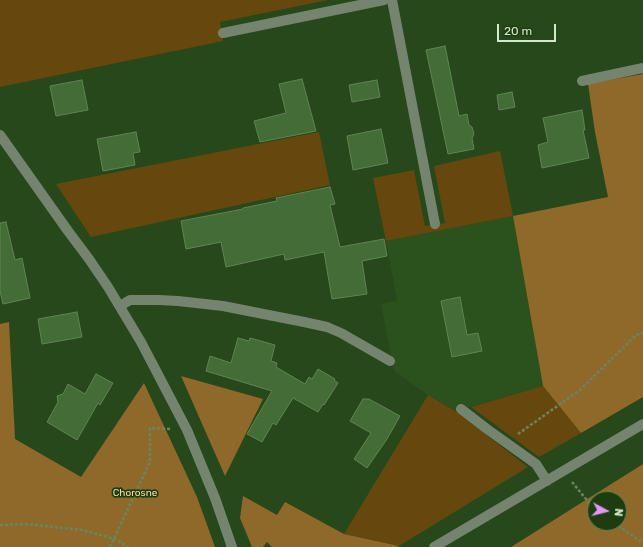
<!DOCTYPE html>
<html>
<head>
<meta charset="utf-8">
<style>
  body { margin:0 }
  #map { position:relative; width:643px; height:547px; overflow:hidden; background:#27481b; font-family:Rubik,sans-serif }
  canvas { display:block }
  .north { position:absolute; left:587px; top:491px; width:40px; height:40px; box-sizing:border-box; background:#1d3d10; border:1px solid #66815c; border-radius:50%; rotate:97deg; font-size:11px; font-weight:700; line-height:16px; text-align:center; color:#d4e8ce }
  .north::after { content:''; display:block; margin:auto; width:14px; height:18px; background:#de98f3; clip-path:polygon(50% 0,100% 100%,50% 72%,0 100%) }
  .scale { position:absolute; left:497px; top:24px; width:59px; height:18px; box-sizing:border-box; border:2px solid #d4e8ce; border-top:0; padding-left:5px; font-size:12px; line-height:14px; white-space:nowrap; color:#d4e8ce; -webkit-text-stroke:3px #1d3d10; paint-order:stroke }
</style>
</head>
<body>
<div id="map">
<canvas width="643" height="547"></canvas>
<div class="north">N</div>
<div class="scale">20 m</div>
</div>
<script>
const context = document.querySelector('canvas').getContext('2d');
context.lineJoin = 'round';
function paint(path, color) { context.fillStyle = color; context.fill(path, 'evenodd'); }
const shape = rows => new Path2D(rows.map(r => 'M' + r).join(''));
function trace(path, color, width, dash) { context.strokeStyle = color; context.lineWidth = width; context.lineCap = dash ? 'butt' : 'round'; context.setLineDash(dash || []); context.stroke(path); }
function write(font, color, halo, rows, align = 'center') {
  context.font = font + ' Rubik,sans-serif'; context.lineWidth = 3.5; context.setLineDash([]); context.textBaseline = 'middle'; context.strokeStyle = halo; context.fillStyle = color; for (const [text, x, y, turn = 0] of rows) {
    context.save(); context.translate(x, y); context.rotate((+turn || 0) * Math.PI / 180); context.textAlign = isNaN(turn) ? turn : align; if (halo) context.strokeText(text, 0, 0); context.fillText(text, 0, 0); context.restore();
  }
}
paint(shape([
  [513,216,543,386,455,411,428,395,394,371,381,304,397,300,386,241]
]), '#2b511d');
paint(shape([
  [0,0,328,0,220,22,223,41,0,87],
  [319,132,330,185,91,237,56,184],
  [500,151,513,216,386,241,373,178,414,170,425,226,445,223,434,166],
  [543,386,581,433,539,457,471,407],
  [428,395,455,411,528,467,399,546,344,534]
]), '#66480e');
paint(shape([
  [643,74,643,397,581,433,543,386,513,216,608,197,595,132,588,84],
  [9,322,15,439,81,477,144,383,197,497,215,547,0,547,0,324],
  [181,376,263,399,225,476],
  [643,464,643,547,511,547],
  [595,499,619,499,619,523,595,523],
  [243,496,277,515,285,502,344,534,399,546,397,547,272,547,267,542,263,547,252,547,240,518]
]), '#8e6929');
const building = shape([
  [445,46,459,116,467,114,469,125,472,127,474,134,472,138,474,149,448,154,426,50,445,46],
  [302,79,316,131,260,142,254,121,286,113,279,84,302,79],
  [82,80,88,110,56,116,50,86,82,80],
  [377,80,380,97,352,102,349,85,377,80],
  [512,92,515,107,499,110,497,95,512,92],
  [582,110,585,130,583,130,589,158,542,168,538,145,548,142,543,118,582,110],
  [381,129,388,163,353,170,347,136,381,129],
  [136,132,140,152,133,153,135,165,103,171,97,139,136,132],
  [330,187,335,204,330,205,340,247,384,239,387,256,362,261,367,294,332,299,324,252,285,260,284,254,226,267,221,242,186,249,181,221,243,209,243,208,277,201,276,198,330,187],
  [6,222,15,260,22,258,30,298,3,304,0,291,0,223,6,222],
  [460,297,467,335,478,333,482,351,452,357,441,301,460,297],
  [77,312,82,337,42,344,38,319,77,312],
  [238,338,249,341,250,338,275,345,271,361,277,363,276,367,305,384,309,377,312,379,318,369,335,379,334,380,338,383,324,405,323,404,318,412,293,398,276,425,273,423,262,442,247,434,272,391,206,371,210,356,231,363,238,338],
  [96,374,113,383,100,405,98,403,77,440,47,422,58,402,57,396,63,394,68,384,85,394,96,374],
  [363,399,369,399,400,416,387,439,367,468,354,459,371,433,350,421,363,399]
]);
paint(building, '#446c36');
trace(building, '#608454', 1);
trace(shape([
  [518,434,580,390,636,335,643,333],
  [572,482,595,510],
  [614,523,643,543],
  [0,525,26,524,82,530,115,539,128,547],
  [110,547,150,462,150,428,171,429]
]), '#6a8661', 2.5, [3, 2]);
trace(shape([
  [392,0,435,224],
  [223,33,384,0],
  [582,81,643,68],
  [0,135,68,231,89,259,108,287,141,342,187,430,215,498,232,547],
  [120,306,130,300,159,300,178,301,223,306,304,322,327,327,341,333,390,361],
  [461,409,487,429,536,464,547,481],
  [434,547,643,424]
]), '#74846f', 10);
write('10px', '#fddcaa', '#1d3d10', [
  ["Chorosne",135,493]
]);
</script>
</body>
</html>
